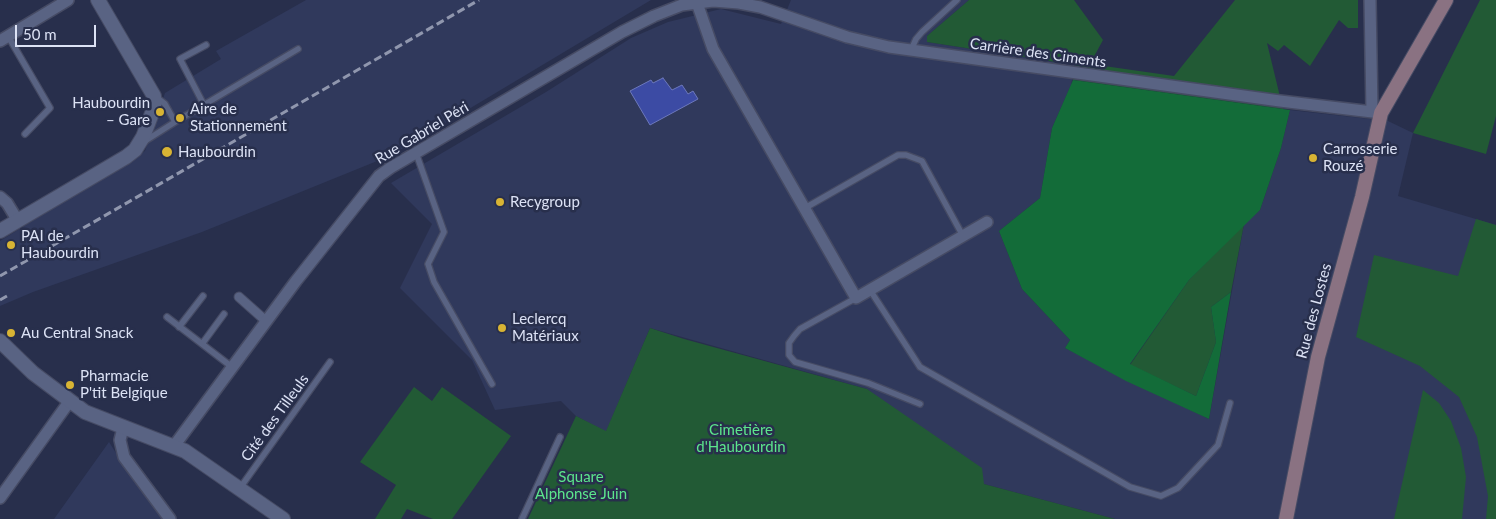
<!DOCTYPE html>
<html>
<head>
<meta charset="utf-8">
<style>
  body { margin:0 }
  #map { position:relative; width:1496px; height:519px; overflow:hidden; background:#282f4c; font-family:Lato,sans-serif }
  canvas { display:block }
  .scale { position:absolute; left:15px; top:25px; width:81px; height:22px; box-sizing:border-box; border:2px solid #dce2f5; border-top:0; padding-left:6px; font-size:15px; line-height:18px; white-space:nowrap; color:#dce2f5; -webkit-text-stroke:4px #282f4c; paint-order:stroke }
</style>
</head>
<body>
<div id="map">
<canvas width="1496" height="519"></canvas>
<div class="scale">50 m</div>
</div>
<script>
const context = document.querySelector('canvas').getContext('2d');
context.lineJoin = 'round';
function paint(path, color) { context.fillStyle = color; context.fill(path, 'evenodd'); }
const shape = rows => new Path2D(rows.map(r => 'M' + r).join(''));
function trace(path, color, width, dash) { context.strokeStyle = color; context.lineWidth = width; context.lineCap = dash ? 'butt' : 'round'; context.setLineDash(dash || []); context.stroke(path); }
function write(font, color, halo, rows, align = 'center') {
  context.font = font + ' Lato,sans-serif'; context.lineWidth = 5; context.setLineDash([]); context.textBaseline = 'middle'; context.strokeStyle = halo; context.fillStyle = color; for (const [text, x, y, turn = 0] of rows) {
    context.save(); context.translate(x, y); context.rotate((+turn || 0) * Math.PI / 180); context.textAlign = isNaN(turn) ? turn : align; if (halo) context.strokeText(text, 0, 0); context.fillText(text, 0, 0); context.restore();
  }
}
paint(shape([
  [306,0,651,0,392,155,202,232,33,292,0,306,0,241,145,151,165,93,221,59,216,51],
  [791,0,969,0,927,36,927,42,1075,65,1071,85,1052,128,1040,198,999,231,1022,289,1070,340,1065,348,1209,419,1244,224,1260,210,1281,148,1290,110,1388,121,1413,133,1398,196,1496,225,1496,519,1115,519,984,484,867,389,650,328,606,432,576,416,561,401,495,410,472,360,400,288,432,224,391,183,546,92,631,38,668,22,721,9,781,24],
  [109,442,133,480,164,519,54,519]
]), '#30395c');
paint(shape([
  [969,0,1074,0,1103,40,1090,64,1174,76,1235,0,1358,0,1358,28,1348,28,1339,20,1310,66,1284,45,1278,51,1267,43,1283,109,1073,80,1075,65,927,42,927,36],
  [1480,0,1496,0,1496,116,1486,154,1413,133],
  [1476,219,1496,225,1496,519,1486,519,1488,496,1477,437,1459,397,1420,366,1356,337,1374,255,1458,276],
  [1244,224,1231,292,1211,307,1216,342,1196,396,1130,365,1189,280],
  [650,328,684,339,867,389,982,468,984,484,1115,519,528,519,576,416,606,431],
  [414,387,432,401,442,387,511,436,452,519,433,519,407,509,401,519,375,519,396,485,360,462],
  [1423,390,1439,403,1451,421,1461,448,1466,477,1462,519,1394,519]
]), '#225a35');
paint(shape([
  [1073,80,1290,110,1281,148,1260,210,1189,280,1130,364,1196,396,1216,342,1211,307,1231,292,1209,419,1126,381,1065,348,1070,340,1022,289,999,231,1040,198,1052,128]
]), '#136c39');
const water = shape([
  [663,78,672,90,682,85,688,94,693,91,698,99,650,125,630,91,651,80,653,83,663,78]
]);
paint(water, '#3c4ba4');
trace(water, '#6c78bc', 1);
const service = shape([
  [8,36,50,108,25,134],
  [911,50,916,39,922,32,957,0],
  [204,105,180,59,206,45],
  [175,122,298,49],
  [145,141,175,122,165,104,156,97],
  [416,153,444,232,428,264,434,282,492,384],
  [805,208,898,155,906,155,922,161,963,236],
  [870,290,920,367,1130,487,1161,496,1178,488,1218,445,1230,403],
  [856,298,800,329,794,336,789,343,789,355,795,362,868,383,920,404],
  [167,317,232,367],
  [179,327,203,296],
  [202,344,224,314],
  [240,488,330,362],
  [522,519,560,437]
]);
const pedestrian = shape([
  [239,297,266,321]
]);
const minor = shape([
  [1370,0,1372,111],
  [697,3,713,49,856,298,987,222],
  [0,41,68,0],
  [0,197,7,203,18,221],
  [123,428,120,440,124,457,170,519],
  [174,446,296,281,379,176,390,168,622,32,654,16,682,5,713,1,739,3,760,7,847,37,889,47,1280,101,1381,113],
  [0,498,69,402]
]);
const tertiary = shape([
  [0,231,126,157,135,150,143,137,154,108,154,96,98,0],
  [0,341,33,373,85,412,185,451,283,519]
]);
const secondary = shape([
  [1286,519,1318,357,1362,197,1381,113,1446,0]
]);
trace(service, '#464b64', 8);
trace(pedestrian, '#464b64', 11);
trace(minor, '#464b64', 14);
trace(tertiary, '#464b64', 16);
trace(secondary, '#464b64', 16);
trace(service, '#596383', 5.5);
trace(pedestrian, '#596383', 9);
trace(minor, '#596383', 11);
trace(tertiary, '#596383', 14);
trace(secondary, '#8a7282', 14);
trace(shape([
  [0,276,479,0],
  [0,300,7,296]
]), '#9097ae', 3, [8, 4]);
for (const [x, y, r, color] of [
  [160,112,5,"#d8b434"],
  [180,118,5,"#d8b434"],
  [167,152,6,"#d8b434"],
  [1313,158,5,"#d8b434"],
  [500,202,5,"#d8b434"],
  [11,245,5,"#d8b434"],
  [502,328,5,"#d8b434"],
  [11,333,5,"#d8b434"],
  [70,385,5,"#d8b434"]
]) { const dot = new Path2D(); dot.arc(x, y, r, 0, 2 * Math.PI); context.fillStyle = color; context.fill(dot); trace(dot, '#282f4c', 2); }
write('15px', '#dce2f5', '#282f4c', [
  ["Carrière des Ciments",1038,53,8],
  ["Rue Gabriel Péri",422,133,-31],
  ["Rue des Lostes",1314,311,-75],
  ["Cité des Tilleuls",275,418,-54]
]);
write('15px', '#dce2f5', '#282f4c', [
  ["Haubourdin",150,103,"right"],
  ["– Gare",150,120,"right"],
  ["Aire de",190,109],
  ["Stationnement",190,126],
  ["Carrosserie",1323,149],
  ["Rouzé",1323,166],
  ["Haubourdin",178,152],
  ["Recygroup",510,202],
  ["PAI de",21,236],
  ["Haubourdin",21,253],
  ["Leclercq",512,319],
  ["Matériaux",512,336],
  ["Au Central Snack",21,333],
  ["Pharmacie",80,376],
  ["P'tit Belgique",80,393]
], 'left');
write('15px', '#5ce68c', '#282f4c', [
  ["Cimetière",741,430],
  ["d'Haubourdin",741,447],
  ["Square",581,477],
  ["Alphonse Juin",581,494]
]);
</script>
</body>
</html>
